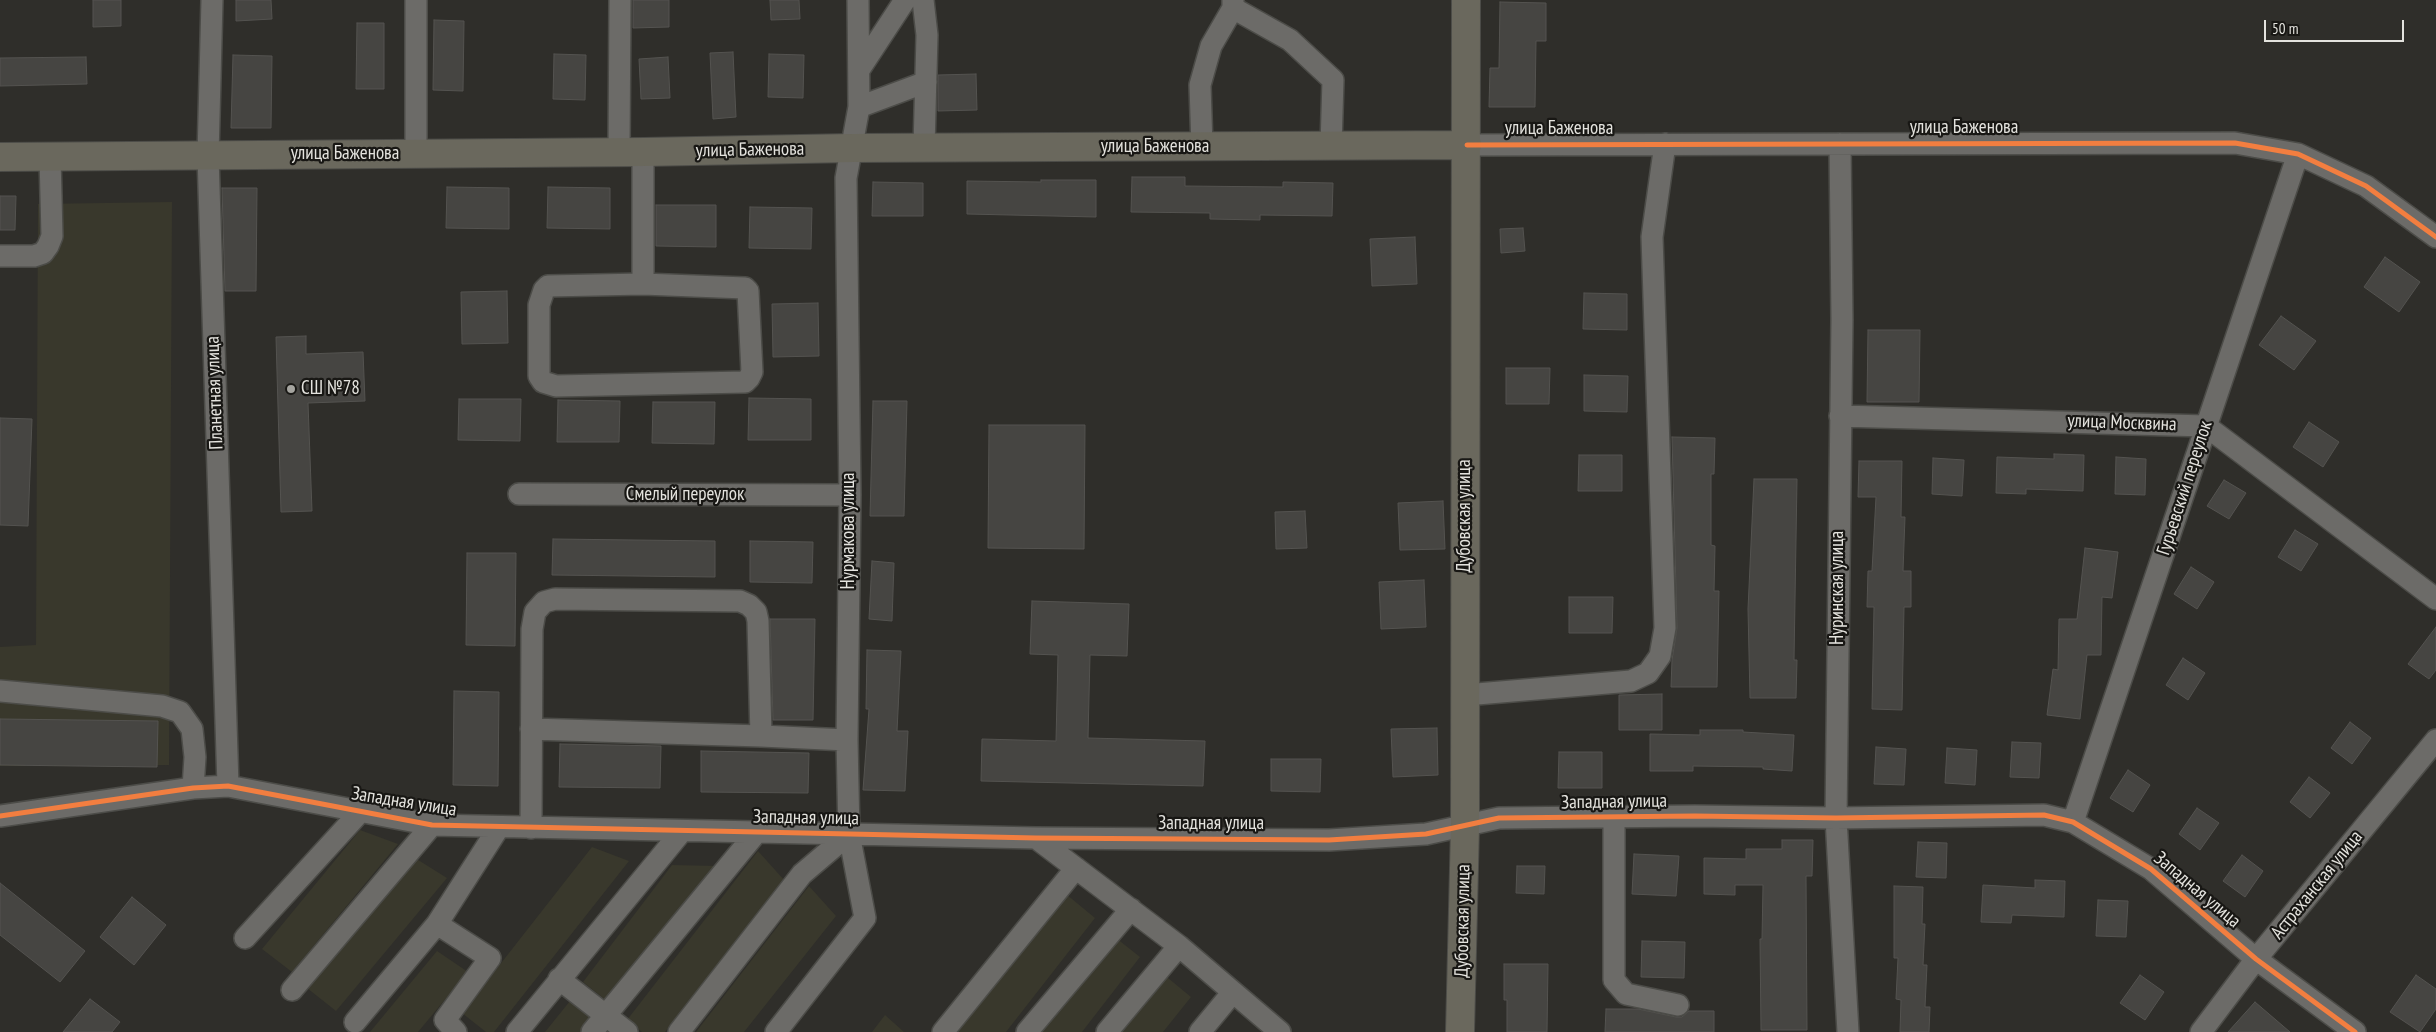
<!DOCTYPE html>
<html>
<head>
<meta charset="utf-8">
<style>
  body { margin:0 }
  #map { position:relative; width:2436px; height:1032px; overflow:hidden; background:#2f2e2a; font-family:"PT Sans Narrow",sans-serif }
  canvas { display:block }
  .scale { position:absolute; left:2264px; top:20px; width:140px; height:22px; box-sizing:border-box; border:2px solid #e4e3de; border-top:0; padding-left:6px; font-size:15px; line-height:18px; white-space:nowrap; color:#e4e3de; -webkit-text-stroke:4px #181714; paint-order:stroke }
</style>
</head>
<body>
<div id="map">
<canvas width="2436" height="1032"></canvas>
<div class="scale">50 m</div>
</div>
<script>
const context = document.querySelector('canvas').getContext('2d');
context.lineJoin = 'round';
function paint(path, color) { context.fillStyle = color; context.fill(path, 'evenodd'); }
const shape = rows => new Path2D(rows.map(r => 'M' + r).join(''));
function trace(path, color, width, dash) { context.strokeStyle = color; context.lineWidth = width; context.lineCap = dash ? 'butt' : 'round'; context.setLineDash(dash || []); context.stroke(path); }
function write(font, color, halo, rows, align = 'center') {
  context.font = font + ' "PT Sans Narrow",sans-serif'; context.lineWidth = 4.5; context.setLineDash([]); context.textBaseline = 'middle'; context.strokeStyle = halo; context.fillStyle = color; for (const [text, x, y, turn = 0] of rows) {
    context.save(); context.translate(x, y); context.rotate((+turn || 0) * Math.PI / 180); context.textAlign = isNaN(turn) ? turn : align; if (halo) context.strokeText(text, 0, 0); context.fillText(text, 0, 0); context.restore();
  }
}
paint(shape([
  [172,202,169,765,0,766,0,647,36,645,38,204],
  [360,830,398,844,292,972,262,949],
  [592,847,629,861,494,1032,486,1032,462,1013],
  [758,851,785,881,665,1032,642,1032,627,1020],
  [415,858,447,878,336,1011,307,988],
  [672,865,717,866,612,1005,583,982],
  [809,886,836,916,744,1032,696,1032],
  [1066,894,1095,918,1006,1032,958,1032],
  [1111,934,1140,957,1082,1032,1034,1032],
  [437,951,468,972,418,1032,370,1032],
  [1162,973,1191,997,1163,1032,1116,1032],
  [570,1001,597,1017,586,1032,545,1032],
  [885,1015,904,1032,872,1032]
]), '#39382c');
const building = shape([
  [93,0,121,0,121,26,93,27,93,0],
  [236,0,271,0,272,19,236,21,236,0],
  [633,0,669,0,669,27,633,28,633,0],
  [770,0,799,0,800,19,771,20,770,0],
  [1500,2,1546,3,1546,41,1536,41,1535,107,1489,107,1490,68,1499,68,1500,2],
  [434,20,464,21,463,91,433,90,434,20],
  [357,23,384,23,384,89,356,89,357,23],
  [733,52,736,117,713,119,710,53,733,52],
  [554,54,586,55,585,100,553,99,554,54],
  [769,54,804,55,803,98,768,97,769,54],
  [233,55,272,56,271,128,231,128,233,55],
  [86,57,87,84,0,86,0,58,86,57],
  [668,57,670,98,641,99,639,59,668,57],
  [976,74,977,110,938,111,938,75,976,74],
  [1132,177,1185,177,1185,186,1283,187,1283,182,1333,183,1332,216,1260,215,1260,220,1210,219,1210,213,1131,212,1132,177],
  [1041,180,1096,180,1096,217,967,214,967,181,1041,182,1041,180],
  [873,182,923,183,923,216,872,216,873,182],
  [447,187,509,188,509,229,446,228,447,187],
  [548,187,610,188,610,229,547,228,548,187],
  [222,188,257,188,256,291,225,291,222,188],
  [0,196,16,196,15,230,0,230,0,196],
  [656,205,716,205,716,247,656,246,656,205],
  [750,207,812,208,811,249,749,248,750,207],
  [1523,228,1525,251,1501,253,1500,229,1523,228],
  [1415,237,1417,284,1372,286,1370,239,1415,237],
  [2385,257,2420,282,2399,312,2364,287,2385,257],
  [507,291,508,343,462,344,461,292,507,291],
  [1584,293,1627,294,1627,330,1583,329,1584,293],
  [818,303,819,356,773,357,772,304,818,303],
  [2281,316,2316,341,2294,370,2259,345,2281,316],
  [1868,330,1920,330,1919,402,1867,402,1868,330],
  [306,336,306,354,363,352,365,401,308,403,312,511,281,512,276,337,306,336],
  [1506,368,1550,368,1549,404,1506,404,1506,368],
  [1584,375,1628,376,1627,412,1584,411,1584,375],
  [749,398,811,399,811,440,748,440,749,398],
  [459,399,521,399,520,441,458,440,459,399],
  [558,400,620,401,619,442,557,442,558,400],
  [873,401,907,401,904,516,870,516,873,401],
  [653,402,715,402,714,444,652,443,653,402],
  [0,418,32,419,28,526,0,525,0,418],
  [2309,422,2339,442,2323,467,2293,447,2309,422],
  [989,425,1085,425,1084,549,988,548,989,425],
  [1672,437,1715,438,1714,474,1711,474,1711,545,1715,546,1714,591,1719,591,1717,687,1671,687,1672,660,1677,628,1672,437],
  [2054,454,2084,455,2083,491,2026,489,2026,494,1996,493,1997,457,2054,459,2054,454],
  [1579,455,1622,455,1622,491,1578,491,1579,455],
  [2116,457,2146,459,2145,495,2115,494,2116,457],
  [1933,458,1964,460,1962,496,1932,494,1933,458],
  [1859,461,1902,461,1901,517,1905,517,1903,571,1911,571,1911,607,1904,607,1902,710,1872,709,1874,607,1867,607,1868,571,1872,571,1876,497,1858,497,1859,461],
  [1754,479,1797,479,1794,660,1797,660,1796,698,1750,698,1748,609,1754,479],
  [2224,480,2246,493,2229,519,2207,506,2224,480],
  [1443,501,1445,549,1400,550,1398,503,1443,501],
  [1305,511,1307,548,1276,549,1275,512,1305,511],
  [2295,530,2318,544,2301,571,2278,557,2295,530],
  [553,539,715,541,715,577,552,575,553,539],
  [750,541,813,542,812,583,750,582,750,541],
  [2085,548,2118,552,2112,598,2102,597,2101,655,2087,655,2080,719,2047,715,2053,669,2058,670,2059,619,2077,619,2085,548],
  [467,553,516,553,515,646,466,645,467,553],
  [872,561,894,563,892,621,869,619,872,561],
  [2191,567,2214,582,2197,609,2174,594,2191,567],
  [1424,580,1426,627,1381,629,1379,582,1424,580],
  [1569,597,1613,597,1612,633,1569,633,1569,597],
  [1032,601,1129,604,1127,656,1090,655,1088,738,1205,741,1203,786,981,781,982,739,1056,741,1058,655,1030,654,1032,601],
  [770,619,815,619,813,720,773,720,770,619],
  [2436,627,2436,670,2429,679,2408,664,2436,627],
  [867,650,901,651,897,731,908,731,905,791,863,790,869,709,866,709,867,650],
  [2183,658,2205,673,2188,700,2166,685,2183,658],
  [454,691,499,692,498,786,453,785,454,691],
  [1662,694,1662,730,1619,730,1619,695,1662,694],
  [0,719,158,721,157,767,0,765,0,719],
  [2350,722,2371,738,2352,764,2331,748,2350,722],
  [1437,728,1438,775,1393,777,1391,729,1437,728],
  [1700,730,1743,730,1743,732,1794,735,1792,771,1763,769,1763,767,1693,766,1693,771,1650,771,1650,734,1700,735,1700,730],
  [2012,742,2041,743,2039,778,2010,777,2012,742],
  [560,744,661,746,660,788,559,787,560,744],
  [1876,747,1906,749,1904,785,1874,784,1876,747],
  [1947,748,1977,750,1975,785,1945,783,1947,748],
  [701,751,809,753,808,793,701,792,701,751],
  [1559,752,1602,752,1602,788,1558,788,1559,752],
  [1271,759,1321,759,1320,792,1271,791,1271,759],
  [2128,770,2150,785,2133,812,2110,798,2128,770],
  [2309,777,2330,793,2310,818,2290,802,2309,777],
  [2197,808,2219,823,2200,850,2179,834,2197,808],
  [1782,840,1813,840,1812,876,1806,876,1807,1030,1761,1030,1760,939,1762,939,1763,885,1735,885,1735,895,1704,894,1704,858,1746,859,1746,849,1782,849,1782,840],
  [1918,842,1947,843,1946,878,1916,877,1918,842],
  [1634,854,1679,856,1676,896,1632,894,1634,854],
  [2242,855,2263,871,2245,897,2223,881,2242,855],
  [1517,866,1545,866,1544,894,1516,893,1517,866],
  [2035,880,2065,881,2064,917,2012,915,2011,923,1981,922,1983,885,2035,888,2035,880],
  [0,883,85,951,60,982,0,935,0,883],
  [1894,886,1923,887,1922,924,1925,924,1923,965,1927,965,1925,1007,1930,1007,1929,1032,1900,1032,1901,1000,1896,999,1898,958,1894,958,1894,886],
  [132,897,166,925,134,965,100,937,132,897],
  [2098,900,2128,901,2126,937,2096,936,2098,900],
  [1642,941,1685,942,1684,978,1641,977,1642,941],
  [1504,964,1548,964,1547,1032,1507,1032,1507,1000,1504,1000,1504,964],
  [2140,975,2164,992,2145,1020,2120,1003,2140,975],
  [2416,975,2436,989,2436,1009,2420,1032,2390,1012,2416,975],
  [90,999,120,1022,112,1032,63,1032,90,999],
  [2255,1002,2290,1032,2228,1032,2255,1002],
  [1606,1009,1638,1009,1676,1017,1682,1017,1689,1011,1714,1011,1714,1032,1605,1032,1606,1009]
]);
paint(building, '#464542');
trace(building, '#545350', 1);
const minor = shape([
  [212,0,208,156,228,786],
  [923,0,927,35,924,148],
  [1233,0,1233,8,1290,40,1333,80,1331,146],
  [859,70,905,0],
  [859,107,926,82],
  [1840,144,1842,320,1836,818,1848,1032],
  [1467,145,2235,143,2298,154,2366,186,2436,237],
  [1202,147,1200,85,1211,46,1233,8],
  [619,152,620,0],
  [416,154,416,0],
  [0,256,34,256,43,253,48,246,52,236,50,157],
  [643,284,745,288,748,291,752,372,749,378,745,382,556,386,543,382,539,376,539,305,544,290,548,286,643,284],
  [643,284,643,152],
  [1840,416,2206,426,2436,599],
  [519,494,850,495],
  [0,691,162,706,180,712,192,729,195,757,193,788],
  [1465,695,1631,681,1648,673,1660,656,1665,628,1652,237,1665,144],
  [531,729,761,736],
  [0,816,193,788,228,786,432,825,1036,838,1329,840,1426,834,1499,818,1695,816,1836,818,2044,815,2073,822,2151,869,2256,959,2355,1032],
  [1614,818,1614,980,1626,994,1678,1005],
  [2073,822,2298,154],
  [531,828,532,629,535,612,544,602,555,599,740,601,749,605,756,612,758,621,761,736,847,740],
  [1036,838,1179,946,1280,1032],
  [437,924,499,827],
  [245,938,361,811],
  [559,979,627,1032],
  [292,990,432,825],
  [355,1022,437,924,490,958,445,1020,456,1032],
  [517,1032,682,831],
  [592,1032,756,833],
  [679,1032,802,874,849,834],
  [776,1032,865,918,849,834,847,740,850,495,846,178,859,107,858,0],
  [943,1032,1076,868],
  [1027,1032,1131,909],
  [1107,1032,1179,946],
  [1200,1032,1233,992],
  [2201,1032,2256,959,2436,740]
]);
const major = shape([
  [0,157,643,152,852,148,1467,145],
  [1460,1032,1465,827,1466,0]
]);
trace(minor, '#4c4c48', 24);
trace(major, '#4c4c48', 30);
trace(minor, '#6c6b68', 21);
trace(major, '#6a685d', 28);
trace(shape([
  [1467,145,2235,143,2298,154,2366,186,2436,237],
  [0,816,193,788,228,786,432,825,1036,838,1329,840,1426,834,1499,818,1695,816,1836,818,2044,815,2073,822,2151,869,2256,959,2355,1032]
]), '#f27e40', 5);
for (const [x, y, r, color] of [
  [291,389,5,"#a5a49f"]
]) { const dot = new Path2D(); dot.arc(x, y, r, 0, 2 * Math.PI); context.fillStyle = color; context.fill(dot); trace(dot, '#181714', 2); }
write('19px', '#e4e3de', '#181714', [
  ["улица Баженова",1964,128],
  ["улица Баженова",1559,129],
  ["улица Баженова",1155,147],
  ["улица Баженова",750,150,-1],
  ["улица Баженова",345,154],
  ["Планетная улица",215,393,-92],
  ["улица Москвина",2122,423,2],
  ["Гурьевский переулок",2185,488,-72],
  ["Смелый переулок",685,495],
  ["Дубовская улица",1465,516,-90],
  ["Нурмакова улица",849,531,-90],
  ["Нуринская улица",1838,588,-90],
  ["Западная улица",404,802,9],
  ["Западная улица",1614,802,-1],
  ["Западная улица",806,818,1],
  ["Западная улица",1211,824],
  ["Астраханская улица",2317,885,-51],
  ["Западная улица",2197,890,40],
  ["Дубовская улица",1463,921,-89]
]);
write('19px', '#e4e3de', '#181714', [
  ["СШ №78",301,389]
], 'left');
</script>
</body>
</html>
